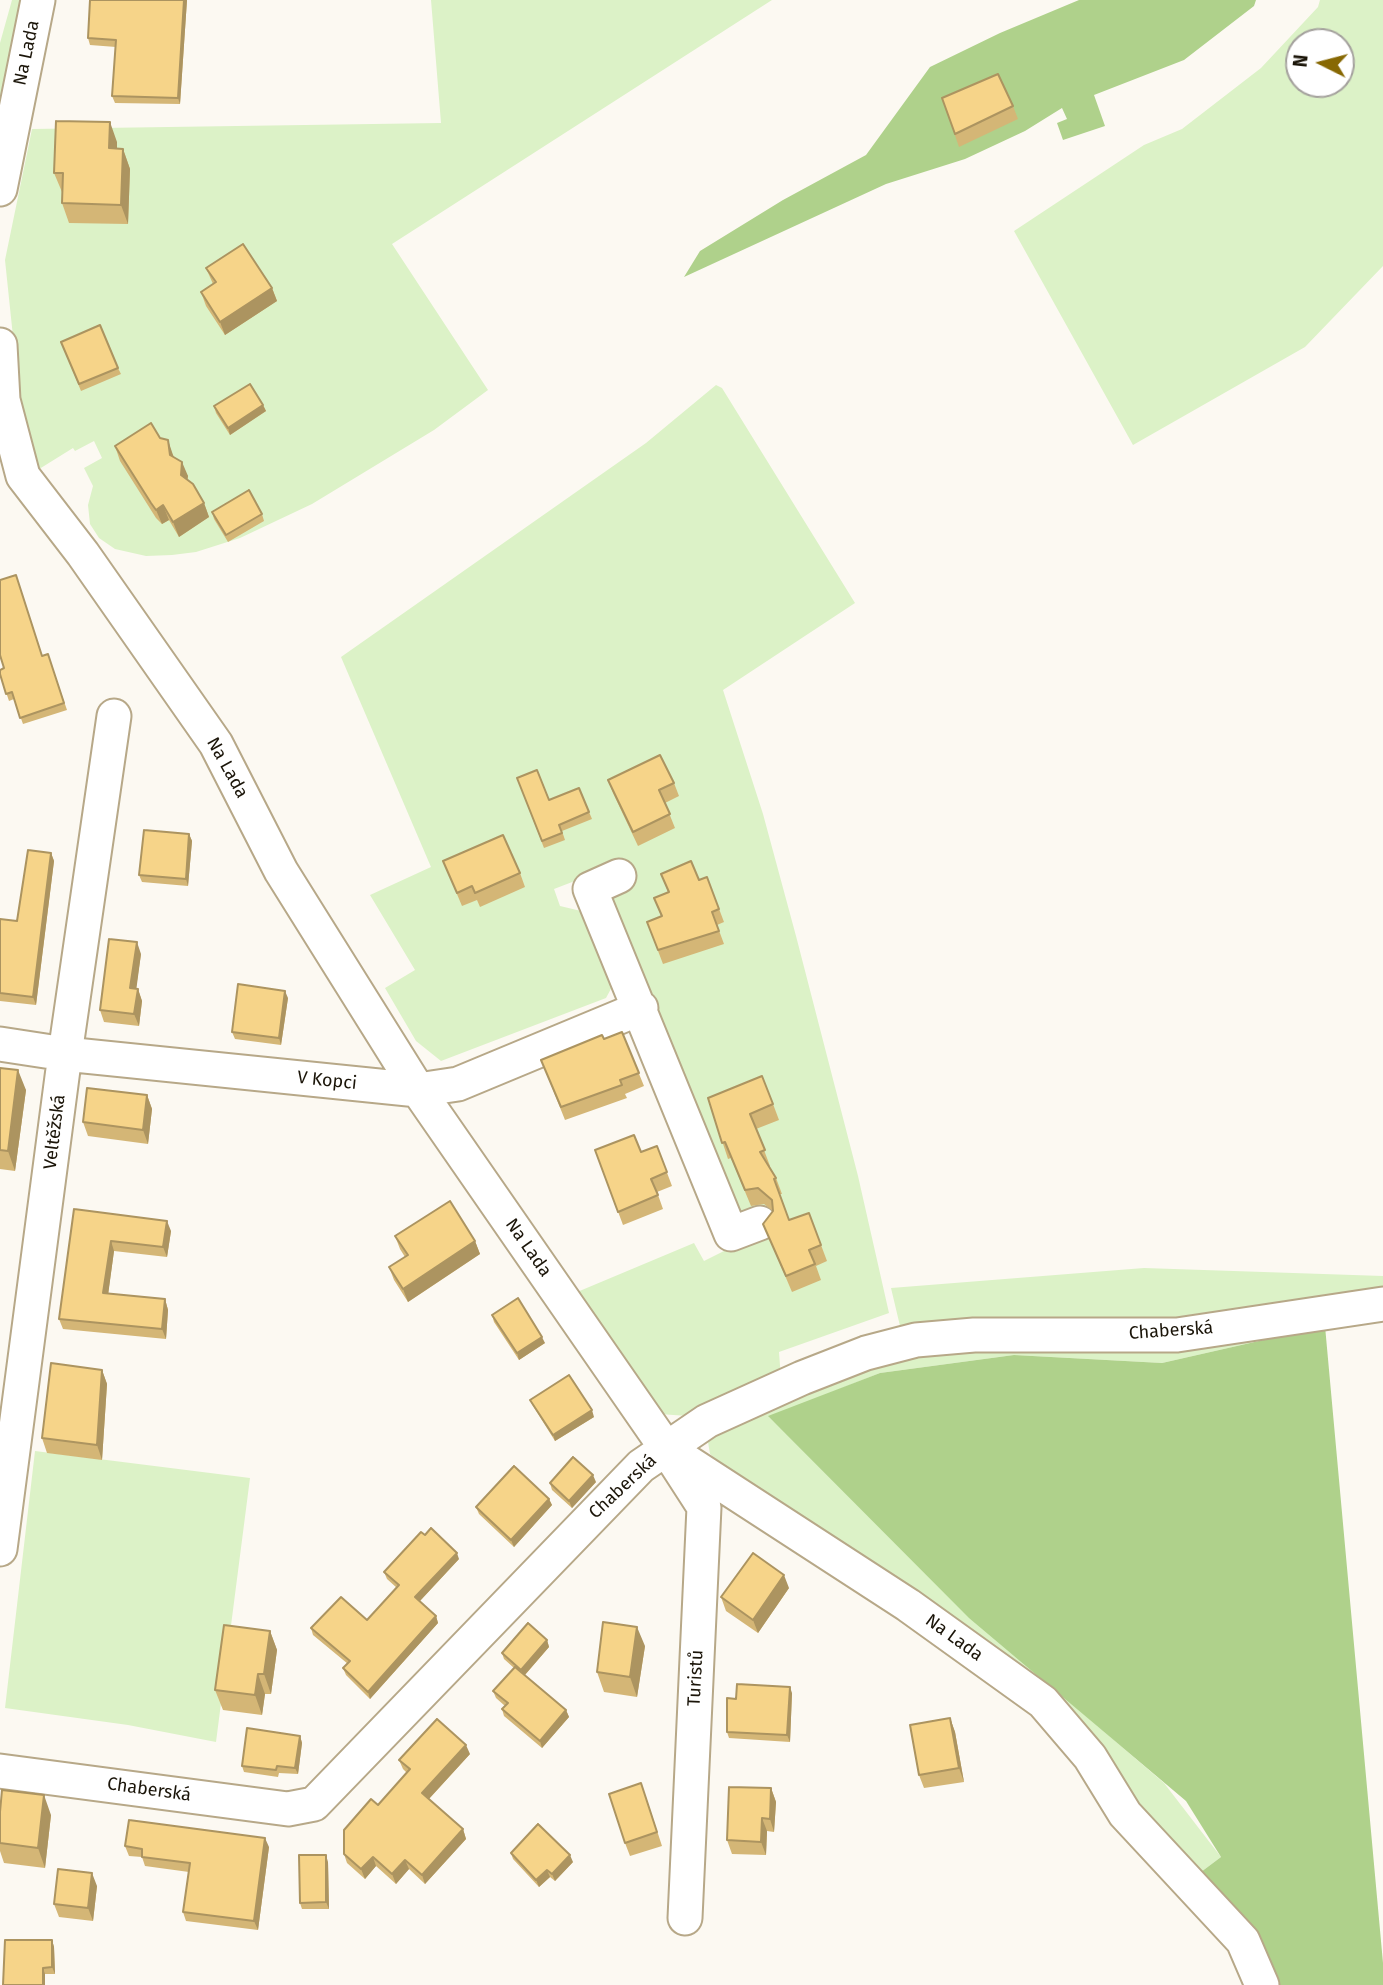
<!DOCTYPE html>
<html>
<head>
<meta charset="utf-8">
<style>
  body { margin:0 }
  #map { position:relative; width:1383px; height:1985px; overflow:hidden; background:#fcf9f2; font-family:"Fira Sans",sans-serif }
  canvas { display:block }
  .north { position:absolute; left:1285px; top:28px; width:70px; height:70px; box-sizing:border-box; background:#fff; border:2px solid #a4a19d; border-radius:50%; rotate:276deg; font-size:19px; font-weight:700; line-height:28px; text-align:center; color:#1b1509 }
  .north::after { content:''; display:block; margin:auto; width:24px; height:32px; background:#876803; clip-path:polygon(50% 0,100% 100%,50% 72%,0 100%) }
</style>
</head>
<body>
<div id="map">
<canvas width="1383" height="1985"></canvas>
<div class="north">N</div>
</div>
<script>
const context = document.querySelector('canvas').getContext('2d');
context.lineJoin = 'round';
function paint(path, color) { context.fillStyle = color; context.fill(path, 'evenodd'); }
const shape = rows => new Path2D(rows.map(r => 'M' + r).join(''));
function trace(path, color, width, dash) { context.strokeStyle = color; context.lineWidth = width; context.lineCap = dash ? 'butt' : 'round'; context.setLineDash(dash || []); context.stroke(path); }
function write(font, color, halo, rows, align = 'center') {
  context.font = font + ' "Fira Sans",sans-serif'; context.lineWidth = 5; context.setLineDash([]); context.textBaseline = 'middle'; context.strokeStyle = halo; context.fillStyle = color; for (const [text, x, y, turn = 0] of rows) {
    context.save(); context.translate(x, y); context.rotate((+turn || 0) * Math.PI / 180); context.textAlign = isNaN(turn) ? turn : align; if (halo) context.strokeText(text, 0, 0); context.fillText(text, 0, 0); context.restore();
  }
}
paint(shape([
  [12,0,26,0,18,46,0,96,0,43],
  [431,0,772,0,392,244,488,390,434,430,312,504,240,538,196,552,172,555,146,556,115,549,99,538,90,524,88,505,93,486,84,468,102,458,94,441,75,451,73,448,36,471,22,423,5,260,32,129,441,123],
  [1320,0,1383,0,1383,266,1305,347,1133,445,1014,231,1144,145,1182,129,1261,68,1318,7],
  [1299,42,1341,42,1341,84,1299,84],
  [716,385,722,388,855,603,723,690,763,814,796,936,858,1176,889,1313,779,1352,781,1379,688,1416,659,1414,570,1295,694,1243,704,1261,736,1245,741,1213,732,1205,611,900,619,864,554,889,560,906,581,911,613,985,606,998,441,1061,416,1041,385,988,415,970,370,895,431,867,341,657,646,443],
  [1144,1268,1383,1276,1383,1286,1163,1319,900,1326,891,1288],
  [1325,1326,1162,1363,1014,1355,880,1373,769,1417,1080,1711,1164,1783,1221,1857,1197,1875,1130,1800,1039,1681,746,1486,710,1454,708,1442,712,1431,857,1365,919,1350],
  [35,1451,250,1478,216,1742,128,1725,5,1708]
]), '#dcf2c7');
paint(shape([
  [1079,0,1256,0,1254,6,1184,60,1094,95,1105,126,1063,140,1057,123,1067,119,1062,108,1025,131,965,159,886,184,684,277,700,251,783,200,866,155,930,67,1000,33],
  [1325,1326,1383,1963,1383,1985,1279,1985,1256,1931,1197,1875,1221,1857,1186,1801,969,1618,768,1416,880,1373,1014,1355,1162,1363]
]), '#afd18b');
const minor = shape([
  [0,189,38,0],
  [0,345,3,400,23,476,83,554,216,744,281,871,418,1090,666,1448,908,1605,1043,1702,1090,1757,1125,1814,1243,1941,1262,1985],
  [619,876,590,889,731,1234,760,1223],
  [0,1044,65,1054,418,1090,458,1084,641,1008],
  [673,1459,704,1507,685,1918],
  [0,1549,65,1054,114,716],
  [0,1771,288,1809,314,1804,641,1466,707,1421,802,1378,866,1353,916,1340,974,1335,1177,1335,1383,1304]
]);
trace(minor, '#b7a888', 37);
trace(minor, '#fff', 33);
paint(shape([
  [187,0,180,104,115,103,112,96,116,47,90,45,88,38],
  [942,98,1013,106,1018,119,959,147],
  [117,142,117,149,123,149,130,169,128,224,69,223,62,203,62,192,54,173],
  [206,268,272,288,277,301,225,335,206,306,201,292,213,284],
  [61,342,118,368,121,374,81,391],
  [263,405,266,411,230,435,216,413,214,406],
  [160,438,173,455,174,457,188,476,187,480,204,503,209,517,179,537,169,520,162,524,156,518,120,461,115,446],
  [212,512,262,514,264,521,228,542,214,519],
  [48,654,67,710,23,724,14,699,9,701,0,674],
  [517,778,549,800,579,788,592,819,562,831,565,840,544,848],
  [608,780,674,783,679,796,665,803,675,828,638,846,613,793],
  [189,834,192,841,188,886,142,882,139,875],
  [51,853,54,861,36,1005,0,1001,0,919,17,921],
  [443,861,520,873,525,887,480,907,477,900,462,906],
  [661,874,699,880,707,877,724,922,717,925,724,944,663,964,647,922,661,916,654,898,668,892],
  [141,954,136,988,138,989,142,1001,139,1026,104,1022,100,1010],
  [288,998,281,1045,235,1039,232,1032],
  [622,1032,644,1086,625,1094,627,1098,565,1120,541,1060,604,1039],
  [0,1068,26,1090,15,1171,0,1169],
  [147,1095,152,1109,148,1144,88,1136,83,1122],
  [708,1098,773,1104,779,1120,756,1129,770,1166,769,1166,776,1178,782,1194,780,1194,789,1220,809,1213,827,1261,816,1266,821,1280,792,1292,763,1224,773,1211,764,1204,751,1206,731,1158,728,1159],
  [657,1146,672,1186,657,1192,663,1209,623,1225,595,1150,641,1152],
  [74,1209,171,1231,167,1257,114,1251,108,1294,165,1299,168,1310,166,1339,63,1329,59,1319],
  [395,1236,475,1241,480,1254,408,1302,394,1280,389,1267,405,1257,400,1249],
  [492,1315,545,1343,519,1360,494,1322],
  [102,1370,107,1384,102,1460,47,1453,42,1438],
  [530,1400,594,1417,555,1441,533,1406],
  [596,1482,572,1508,552,1490,550,1483],
  [549,1499,552,1505,514,1547,479,1514,476,1507],
  [459,1559,420,1601,436,1616,438,1623,370,1699,346,1675,343,1668,348,1664,313,1635,311,1628,367,1620,397,1588,387,1579,384,1572],
  [789,1588,758,1633,726,1611,721,1597],
  [270,1631,277,1650,271,1694,265,1694,262,1715,223,1710,215,1690],
  [547,1640,549,1647,525,1675,566,1710,569,1717,542,1748,504,1716,502,1709,505,1706,496,1698,493,1691,514,1668,504,1659,502,1653],
  [645,1646,637,1697,604,1692,597,1672],
  [792,1693,790,1742,729,1738,727,1732,736,1699],
  [950,1718,955,1732,964,1782,924,1788,919,1775],
  [300,1736,302,1743,298,1774,279,1773,278,1777,244,1772,242,1766],
  [470,1754,429,1799,463,1829,466,1839,425,1884,409,1869,396,1884,376,1866,365,1879,347,1863,344,1854,378,1805,407,1773,403,1769,399,1760],
  [771,1788,776,1802,774,1832,767,1831,766,1855,732,1854,727,1840],
  [646,1797,662,1846,630,1856,625,1843],
  [0,1812,51,1815,45,1868,4,1863,0,1851],
  [125,1846,269,1847,258,1930,186,1921,183,1912,189,1872,145,1866,142,1857,129,1856],
  [511,1853,573,1862,555,1881,550,1877,539,1887,513,1859],
  [328,1862,329,1909,302,1909,300,1903],
  [97,1886,93,1921,59,1917,54,1904],
  [52,1940,54,1947,55,1974,45,1974,3,1985]
]), '#d4b676');
paint(shape([
  [184,0,187,0,180,104,178,98],
  [110,122,117,142,117,168,109,148],
  [123,149,130,169,128,224,121,205],
  [272,288,277,301,225,335,220,322],
  [263,405,266,411,230,435,228,428],
  [168,440,173,455,176,470,170,455],
  [182,462,188,476,186,489,181,475],
  [204,503,209,517,179,537,173,522],
  [163,505,169,520,162,524,156,510],
  [189,834,192,841,188,886,186,879],
  [51,853,54,861,36,1005,33,997],
  [137,942,141,954,135,999,130,988],
  [138,989,142,1001,139,1026,134,1014],
  [285,991,288,998,281,1045,279,1038],
  [18,1070,26,1090,15,1171,8,1151],
  [147,1095,152,1109,148,1144,143,1130],
  [167,1221,171,1231,167,1257,163,1247],
  [111,1241,114,1251,107,1303,103,1293],
  [475,1241,480,1254,408,1302,403,1289],
  [165,1299,168,1310,166,1339,162,1329],
  [542,1337,545,1343,519,1360,517,1353],
  [102,1370,107,1384,102,1460,97,1445],
  [592,1410,594,1417,555,1441,553,1435],
  [593,1475,596,1482,572,1508,569,1501],
  [549,1499,552,1505,514,1547,511,1540],
  [457,1553,459,1559,418,1603,415,1597],
  [784,1575,789,1588,758,1633,753,1620],
  [436,1616,438,1623,370,1699,368,1692],
  [637,1627,645,1646,637,1697,630,1677],
  [270,1631,277,1650,271,1694,264,1674],
  [547,1640,549,1647,523,1677,521,1670],
  [258,1674,265,1694,262,1715,255,1695],
  [790,1687,792,1693,790,1742,787,1735],
  [566,1710,569,1717,542,1748,540,1741],
  [950,1718,955,1732,964,1782,959,1768],
  [300,1736,302,1743,298,1774,295,1768],
  [466,1745,470,1754,426,1802,422,1793],
  [771,1788,776,1802,774,1832,770,1819],
  [44,1795,51,1815,45,1868,38,1848],
  [762,1818,767,1831,766,1855,761,1842],
  [463,1829,466,1839,425,1884,422,1875],
  [265,1838,269,1847,258,1930,254,1921],
  [326,1855,328,1862,329,1909,326,1902],
  [570,1855,573,1862,555,1881,552,1874],
  [373,1857,376,1866,365,1879,361,1869],
  [405,1860,409,1869,396,1884,392,1874],
  [547,1870,550,1877,539,1887,536,1880],
  [92,1873,97,1886,93,1921,88,1908],
  [52,1940,54,1947,55,1974,52,1967],
  [43,1968,45,1974,45,1985,43,1985]
]), '#ac9460');
const building = shape([
  [90,0,184,0,178,98,112,96,116,40,88,38,90,0],
  [998,74,1013,106,955,134,942,98,998,74],
  [56,121,110,122,109,148,123,149,121,205,62,203,63,173,54,173,56,121],
  [243,244,272,288,220,322,201,292,216,282,206,268,243,244],
  [100,325,118,368,79,384,61,342,100,325],
  [250,384,263,405,228,428,214,406,250,384],
  [151,423,160,438,168,440,170,455,182,462,181,475,193,484,204,503,173,522,163,505,156,510,151,503,115,446,151,423],
  [249,490,262,514,226,535,212,512,249,490],
  [16,575,42,656,48,654,64,703,20,718,12,692,6,694,0,674,0,670,4,668,0,655,0,580,16,575],
  [660,755,674,783,659,790,670,814,633,832,608,780,660,755],
  [537,770,549,800,579,788,589,812,559,825,562,833,542,841,517,778,537,770],
  [144,830,189,834,186,879,139,875,144,830],
  [503,835,520,873,475,893,472,886,457,893,443,861,503,835],
  [28,850,51,853,33,997,0,993,0,919,17,921,28,850],
  [691,861,699,880,707,877,719,909,712,912,719,931,658,950,647,922,662,916,654,898,669,892,661,874,691,861],
  [109,939,137,942,130,988,138,989,134,1014,100,1010,109,939],
  [238,984,285,991,279,1038,232,1032,238,984],
  [622,1032,639,1073,620,1080,622,1085,561,1107,541,1060,602,1035,604,1039,622,1032],
  [0,1068,18,1070,8,1151,0,1150,0,1068],
  [762,1076,773,1104,750,1114,765,1150,760,1152,776,1178,774,1179,789,1220,809,1213,821,1245,809,1250,815,1264,786,1276,763,1224,773,1211,772,1200,758,1188,745,1190,725,1142,722,1143,708,1098,762,1076],
  [87,1088,147,1095,143,1130,83,1122,87,1088],
  [634,1135,641,1152,657,1146,667,1172,651,1179,658,1195,618,1212,595,1150,634,1135],
  [450,1201,475,1241,403,1289,389,1267,408,1255,395,1236,450,1201],
  [74,1209,167,1221,163,1247,111,1241,103,1293,165,1299,162,1329,59,1319,74,1209],
  [518,1298,542,1337,517,1353,492,1315,518,1298],
  [51,1363,102,1370,97,1445,42,1438,51,1363],
  [569,1375,592,1410,553,1435,530,1400,569,1375],
  [573,1457,593,1475,569,1501,550,1483,573,1457],
  [514,1466,549,1499,511,1540,476,1507,514,1466],
  [431,1528,457,1553,415,1597,436,1616,368,1692,343,1668,350,1661,311,1628,341,1597,367,1620,399,1585,384,1572,421,1532,425,1535,431,1528],
  [753,1553,784,1575,753,1620,721,1597,753,1553],
  [603,1622,637,1627,630,1677,597,1672,603,1622],
  [528,1623,547,1640,521,1670,502,1653,528,1623],
  [224,1625,270,1631,264,1674,258,1674,255,1695,215,1690,224,1625],
  [515,1667,566,1710,540,1741,502,1709,508,1703,493,1691,515,1667],
  [737,1684,790,1687,787,1735,727,1732,727,1698,736,1699,737,1684],
  [950,1718,959,1768,919,1775,910,1725,950,1718],
  [437,1719,466,1745,422,1793,463,1829,422,1875,405,1860,392,1874,373,1857,361,1869,344,1854,344,1830,371,1799,378,1805,410,1769,399,1760,437,1719],
  [247,1728,300,1736,295,1768,277,1766,276,1770,242,1766,247,1728],
  [641,1783,657,1832,625,1843,609,1794,641,1783],
  [729,1787,771,1788,770,1819,762,1818,761,1842,727,1840,729,1787],
  [2,1790,44,1795,38,1848,0,1843,0,1812,2,1790],
  [129,1820,265,1838,254,1921,183,1912,190,1863,142,1857,142,1849,125,1846,129,1820],
  [538,1824,570,1855,552,1874,547,1870,536,1880,511,1853,538,1824],
  [299,1855,326,1855,326,1902,300,1903,299,1855],
  [58,1869,92,1873,88,1908,54,1904,58,1869],
  [5,1940,52,1940,52,1967,43,1968,43,1985,3,1985,5,1940]
]);
paint(building, '#f6d489');
trace(building, '#ac9460', 2);
write('18px', '#1b1509', '#fff', [
  ["Na Lada",27,53,-78],
  ["Na Lada",227,768,61],
  ["V Kopci",327,1081,6],
  ["Veltěžská",55,1132,-83],
  ["Na Lada",528,1248,55],
  ["Chaberská",1171,1331,-4],
  ["Chaberská",623,1487,-43],
  ["Na Lada",954,1638,36],
  ["Turistů",696,1678,-87],
  ["Chaberská",149,1790,8]
]);
</script>
</body>
</html>
